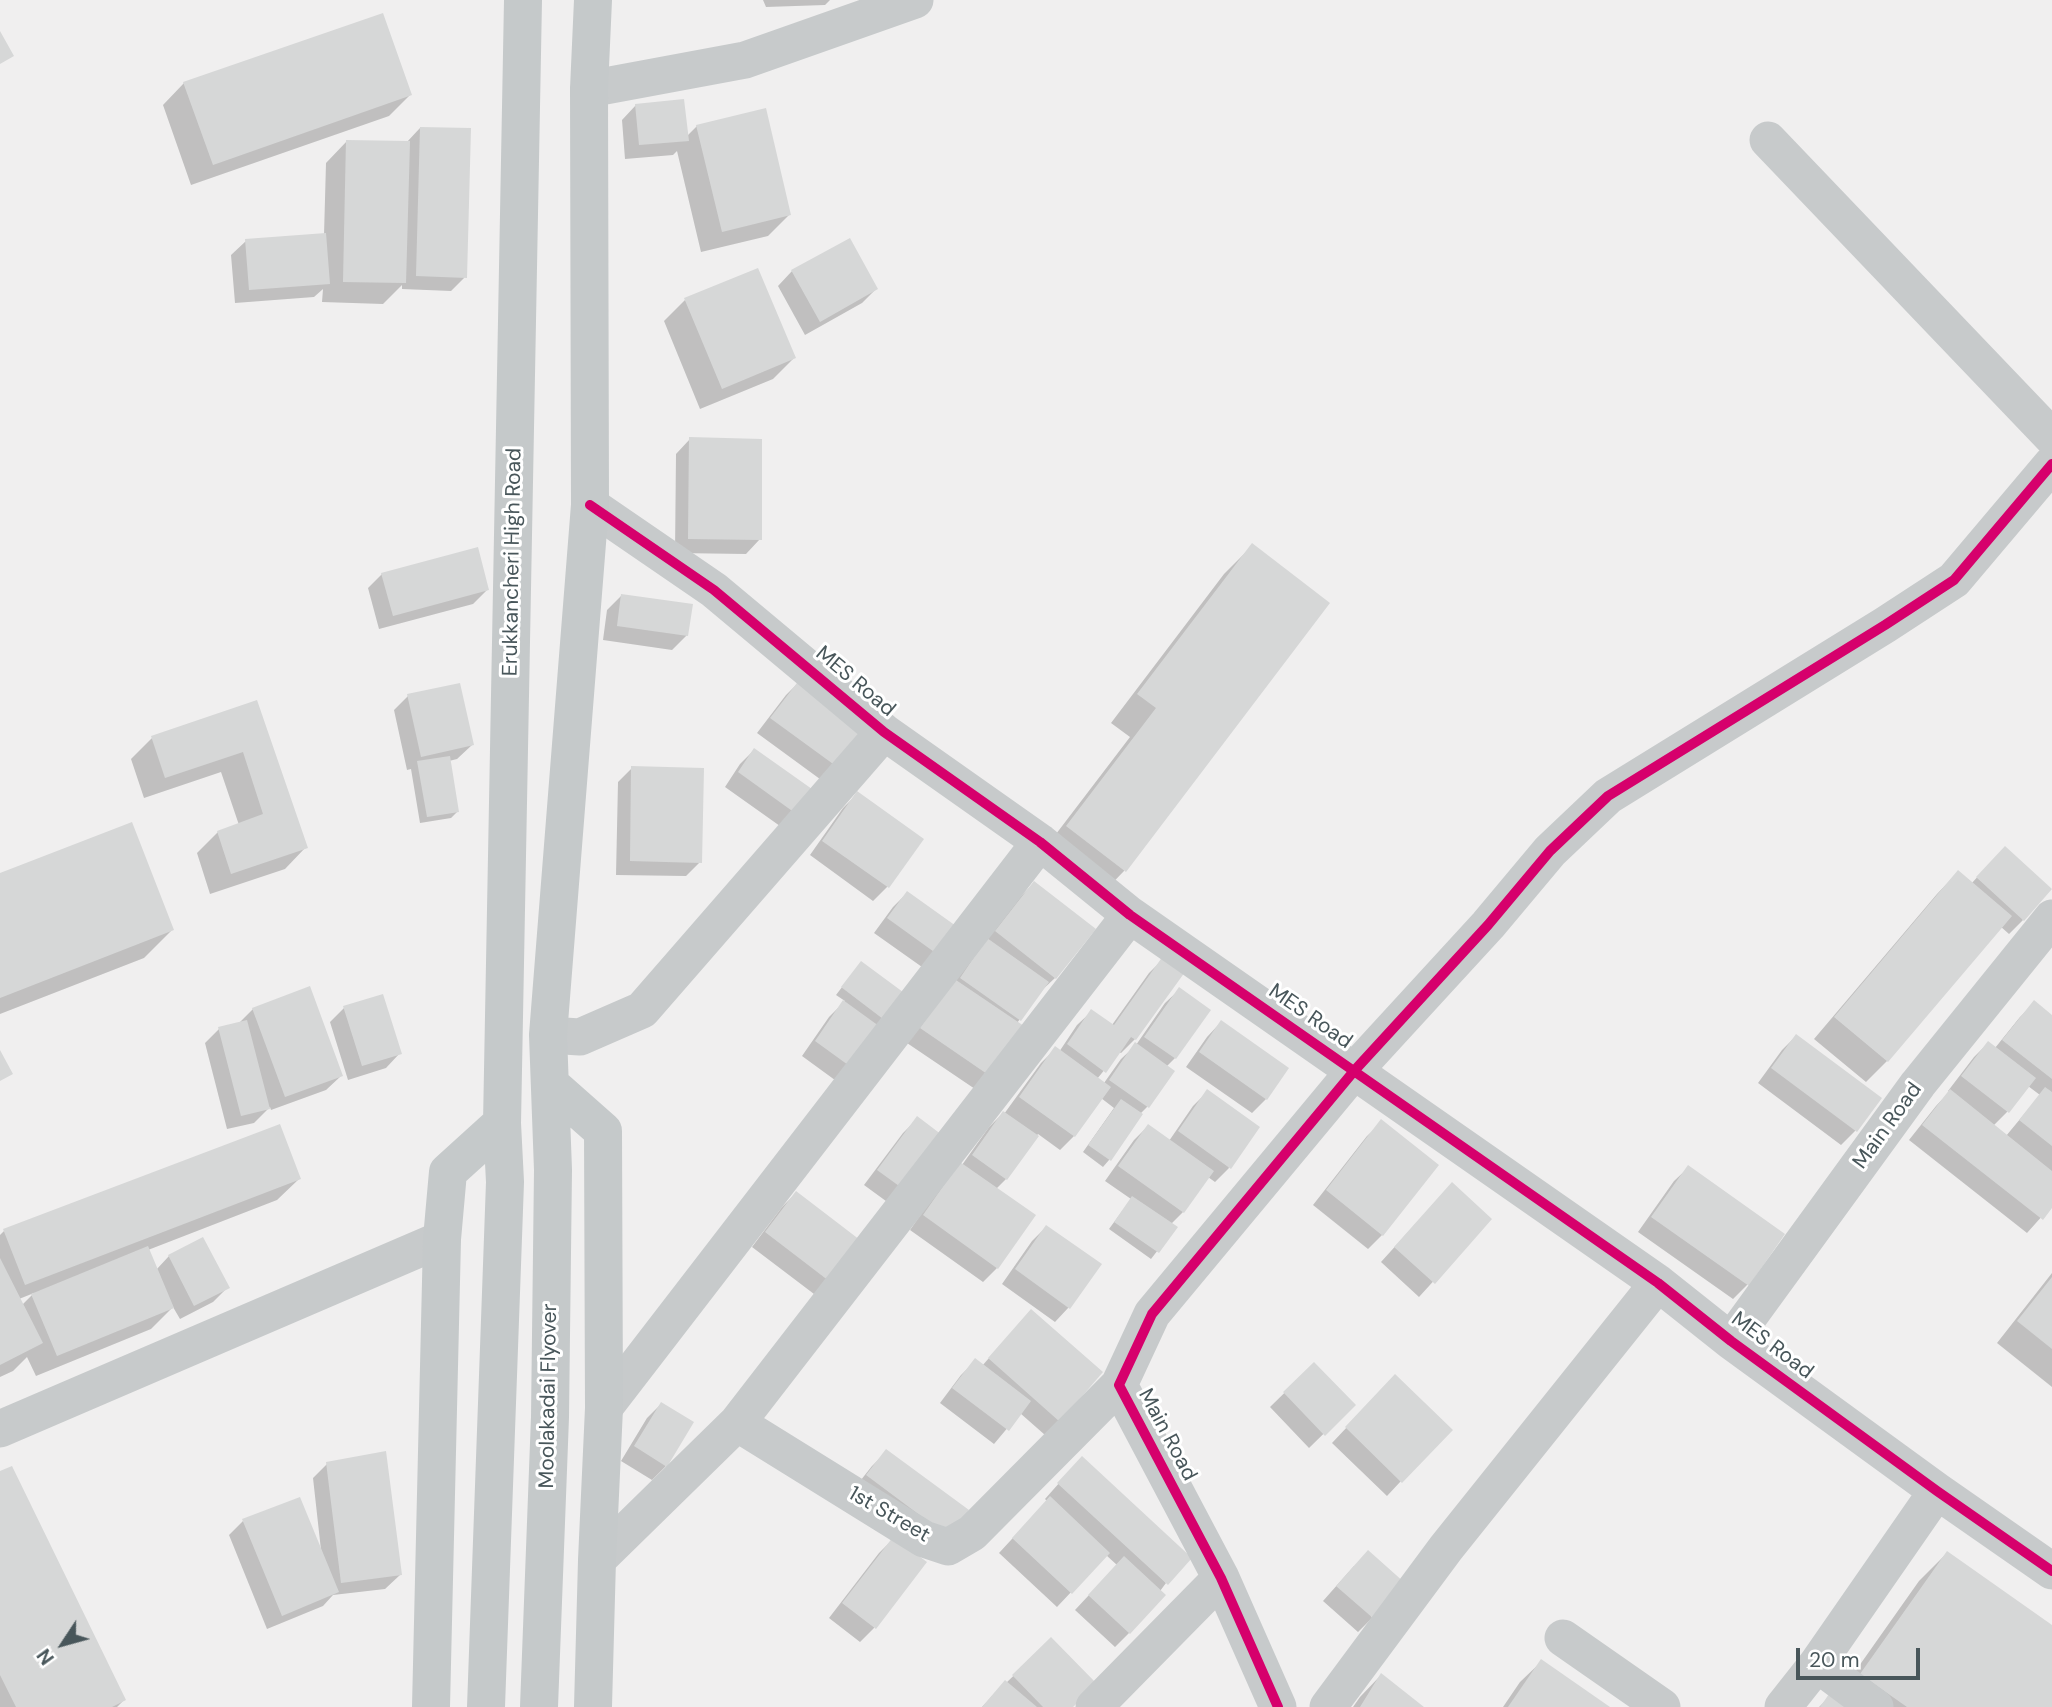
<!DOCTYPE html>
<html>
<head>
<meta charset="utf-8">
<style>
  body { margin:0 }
  #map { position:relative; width:2052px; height:1707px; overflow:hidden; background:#f0efef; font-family:"DM Sans",sans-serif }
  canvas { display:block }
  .north { position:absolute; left:28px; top:1609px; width:70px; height:70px; -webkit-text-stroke:5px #fff; paint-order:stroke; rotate:234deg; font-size:19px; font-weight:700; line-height:28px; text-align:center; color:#48565a }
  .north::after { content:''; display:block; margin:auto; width:24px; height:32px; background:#48565a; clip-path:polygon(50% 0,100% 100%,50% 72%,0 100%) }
  .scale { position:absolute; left:1796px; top:1648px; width:124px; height:32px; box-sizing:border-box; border:4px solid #48565a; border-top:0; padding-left:9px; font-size:21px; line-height:24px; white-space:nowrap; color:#48565a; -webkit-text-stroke:5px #fff; paint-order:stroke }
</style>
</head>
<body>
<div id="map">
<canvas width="2052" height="1707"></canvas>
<div class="north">N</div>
<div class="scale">20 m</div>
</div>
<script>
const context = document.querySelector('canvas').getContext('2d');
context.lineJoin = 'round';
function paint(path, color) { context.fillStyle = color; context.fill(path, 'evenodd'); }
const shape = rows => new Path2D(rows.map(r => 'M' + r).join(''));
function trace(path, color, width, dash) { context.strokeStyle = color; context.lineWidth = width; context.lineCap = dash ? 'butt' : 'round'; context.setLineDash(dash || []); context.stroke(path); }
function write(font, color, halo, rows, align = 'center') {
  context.font = font + ' "DM Sans",sans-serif'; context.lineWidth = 6; context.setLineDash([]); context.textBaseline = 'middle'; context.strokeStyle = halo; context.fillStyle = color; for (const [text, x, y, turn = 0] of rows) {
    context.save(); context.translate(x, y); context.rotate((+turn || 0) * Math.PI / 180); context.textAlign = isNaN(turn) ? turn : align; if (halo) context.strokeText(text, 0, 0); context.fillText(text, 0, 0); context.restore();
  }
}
paint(shape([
  [763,0,830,0,825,5,766,7],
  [184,83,410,95,389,116,191,185,163,105],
  [636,105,686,137,697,126,789,215,768,236,701,252,677,151,673,155,625,159,622,120],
  [420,128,465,277,451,291,402,289,402,285,383,304,322,302,323,289,314,297,235,303,231,255,246,241,324,235,326,163,347,141,406,143],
  [792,271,876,289,862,303,805,335,778,286],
  [685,300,794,358,773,379,700,409,664,321],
  [690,439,760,539,746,554,675,553,676,454],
  [1252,546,1124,871,1097,899,1040,855,1130,737,1111,723,1224,574],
  [382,574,487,590,473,604,379,629,368,588],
  [621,596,687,635,672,650,603,640,607,610],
  [800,681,866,731,824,782,757,733,786,695],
  [408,696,472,745,457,759,449,761,458,811,451,818,420,823,411,769,407,770,394,710],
  [256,702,306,847,285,869,210,894,197,853,218,832,239,825,221,772,144,798,131,759,152,738],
  [754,750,817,794,787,831,725,787,740,764],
  [632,768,700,862,686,876,616,875,618,782],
  [857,794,888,886,873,901,810,855,843,808],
  [1991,862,2023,920,2009,934,2000,926,1887,1061,1866,1082,1814,1039,1937,894,1958,872,1971,884],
  [0,875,172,930,144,958,0,1014],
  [1034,883,1055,978,1040,992,1017,1023,975,1089,907,1043,1020,897],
  [907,893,954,927,922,967,874,933,893,907],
  [1163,959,1135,1039,1121,1053,1119,1052,1097,1079,1104,1083,1121,1059,1136,1045,1165,1003,1180,989,1209,1010,1175,1058,1166,1067,1147,1107,1140,1114,1109,1160,1103,1167,1083,1152,1114,1108,1101,1098,1074,1136,1060,1150,1038,1134,1006,1179,996,1189,997,1268,983,1282,910,1230,946,1178,962,1165,989,1127,1003,1113,1004,1114,1041,1063,1055,1049,1059,1052,1077,1025,1092,1011,1112,1025,1149,973],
  [855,970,886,1020,839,1083,802,1056,829,1017,845,1001,836,995],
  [2034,1003,2052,1017,2052,1205,2027,1233,1909,1140,1936,1106,1949,1092,1948,1091,1974,1057,1988,1043,1995,1048,2020,1017],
  [2028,1086,2040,1095,2006,1136,1993,1126,2007,1112],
  [344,1008,400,1053,386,1068,348,1080,330,1022],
  [253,1009,341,1076,326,1090,271,1110,270,1107,254,1123,227,1129,205,1043,219,1029,238,1024],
  [1221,1022,1287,1069,1266,1099,1252,1113,1186,1067,1207,1037],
  [1796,1036,1879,1098,1855,1131,1841,1145,1758,1083,1782,1050],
  [1207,1092,1229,1168,1215,1182,1208,1177,1183,1212,1171,1224,1175,1228,1151,1259,1109,1229,1131,1199,1105,1181,1134,1140,1148,1126,1169,1141,1193,1106],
  [917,1119,943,1139,890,1204,864,1185,903,1133],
  [1382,1122,1382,1235,1368,1249,1313,1205,1367,1136],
  [1689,1167,1783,1234,1747,1285,1733,1299,1638,1232,1674,1181],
  [299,1179,277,1200,148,1250,156,1270,169,1256,227,1288,213,1302,180,1319,173,1307,151,1329,36,1376,27,1357,13,1371,0,1377,0,1235,4,1231],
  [34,1293,22,1305,19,1299],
  [796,1193,828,1279,814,1294,752,1247,782,1207],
  [1438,1199,1490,1219,1419,1297,1381,1262],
  [1046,1227,1069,1307,1055,1322,1002,1284,1032,1241],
  [2052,1273,2052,1387,1997,1343],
  [1017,1326,1059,1421,1045,1435,1020,1413,994,1444,940,1403,961,1375,975,1361,982,1366],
  [1314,1364,1353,1405,1309,1448,1270,1407],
  [1381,1391,1401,1481,1387,1496,1332,1443],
  [661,1404,666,1466,652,1480,621,1461,647,1418],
  [886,1452,948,1536,853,1490,872,1466],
  [327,1464,400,1575,385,1589,333,1595,323,1606,267,1629,229,1535,243,1521,321,1550,313,1478],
  [0,1473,124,1700,117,1707,0,1707],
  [1068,1473,1166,1583,1129,1633,1115,1647,1075,1610,1117,1565,1106,1555,1057,1607,999,1553,1047,1501,1045,1499],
  [893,1539,874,1628,860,1642,829,1618,879,1553],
  [1947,1553,2052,1627,2052,1707,1819,1707,1829,1697,1835,1700,1919,1581],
  [1354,1566,1372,1618,1358,1632,1323,1601],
  [1051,1640,1071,1707,982,1707,1005,1682,1006,1683],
  [1542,1661,1607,1707,1503,1707,1520,1682],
  [1381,1675,1421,1707,1353,1707,1360,1697]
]), '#0003');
paint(shape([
  [383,13,412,95,213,165,183,82],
  [0,31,14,56,0,64],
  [684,99,689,141,639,145,635,104],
  [766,108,791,215,722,232,696,125],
  [420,127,471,128,467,278,416,276],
  [346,140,410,141,406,283,343,282],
  [326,233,330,284,249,290,245,239],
  [850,238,878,289,820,322,791,270],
  [758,268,796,358,722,389,684,298],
  [689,437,762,439,762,540,688,539],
  [1252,543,1330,603,1126,872,1066,826,1156,708,1137,694],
  [478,547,489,590,393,616,381,573],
  [621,594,693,604,688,636,617,626],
  [800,679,869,730,840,769,770,718],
  [460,683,474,745,421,757,407,694],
  [257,700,308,848,231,874,217,831,263,814,243,752,165,778,151,736],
  [754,748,819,794,802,818,738,772],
  [450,756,459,812,427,817,417,761],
  [631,766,704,768,702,863,630,861],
  [857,791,924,839,889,888,822,841],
  [132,822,174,930,0,998,0,873],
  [2005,846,2052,889,2024,921,1976,877],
  [1958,870,2012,916,1888,1062,1834,1017],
  [1034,881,1096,929,1056,979,995,931],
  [907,891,956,926,937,954,887,918],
  [987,938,1049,982,1021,1021,960,978],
  [1163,956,1185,972,1136,1040,1131,1037,1106,1073,1067,1044,1091,1009,1114,1025],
  [861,961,907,995,887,1022,841,987],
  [953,978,1024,1026,990,1076,920,1028],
  [310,986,343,1076,285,1097,252,1008],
  [1179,987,1211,1010,1176,1059,1144,1037],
  [383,994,402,1054,362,1066,343,1006],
  [843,1000,883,1029,855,1070,815,1041],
  [2034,1000,2052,1015,2052,1079,2002,1040],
  [247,1020,270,1109,241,1116,218,1027],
  [1221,1020,1289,1068,1267,1100,1199,1052],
  [1796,1034,1882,1098,1857,1132,1771,1068],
  [1988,1041,2036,1078,2009,1113,1961,1076],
  [1135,1042,1175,1071,1149,1108,1109,1080],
  [1055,1046,1111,1087,1075,1137,1019,1097],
  [0,1050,13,1074,0,1081],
  [2045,1087,2052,1092,2052,1146,2019,1120],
  [1207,1089,1260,1127,1231,1169,1178,1131],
  [1950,1089,2052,1171,2052,1208,2043,1220,1922,1125],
  [1121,1099,1143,1114,1111,1161,1088,1145],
  [1003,1111,1039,1136,1007,1180,972,1155],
  [917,1116,946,1138,906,1191,877,1170],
  [1381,1119,1439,1165,1383,1236,1326,1190],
  [280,1124,301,1179,25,1285,3,1229],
  [1148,1124,1214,1171,1184,1213,1118,1166],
  [960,1162,1036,1215,998,1269,923,1215],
  [1688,1165,1785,1234,1749,1286,1651,1217],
  [1452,1182,1492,1219,1435,1284,1394,1247],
  [796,1191,860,1240,829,1281,765,1232],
  [1132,1196,1178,1227,1159,1253,1114,1222],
  [1046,1225,1102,1264,1070,1309,1015,1269],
  [203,1237,230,1288,194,1306,168,1255],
  [148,1246,174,1308,57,1356,31,1294],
  [0,1258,43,1343,0,1365],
  [2052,1277,2052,1349,2017,1321],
  [1031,1309,1103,1372,1060,1422,988,1358],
  [975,1358,1031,1401,1009,1431,952,1388],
  [1314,1362,1356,1405,1325,1436,1283,1392],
  [1395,1374,1453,1430,1402,1483,1345,1427],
  [661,1402,694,1422,667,1467,634,1446],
  [886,1449,969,1510,949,1537,866,1475],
  [386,1451,402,1575,341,1583,326,1462],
  [1082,1456,1192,1558,1168,1585,1057,1483],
  [12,1466,126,1700,112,1707,16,1707,0,1675,0,1471],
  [1050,1496,1110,1553,1072,1594,1012,1538],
  [300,1497,339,1592,282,1616,242,1519],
  [893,1537,927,1562,876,1629,842,1603],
  [1368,1550,1405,1583,1374,1619,1336,1586],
  [1947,1551,2052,1625,2052,1707,1907,1707,1860,1674],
  [1124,1556,1166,1595,1130,1634,1088,1595],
  [1051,1637,1097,1684,1073,1707,1043,1707,1012,1675],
  [1541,1659,1610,1707,1508,1707],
  [1381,1673,1424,1707,1360,1707],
  [1005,1680,1037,1707,982,1707],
  [1829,1694,1847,1707,1820,1707]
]), '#d6d7d7');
trace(shape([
  [589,89,745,60,915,0],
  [1768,140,2052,437],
  [590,505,714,590,884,732,1040,842,1130,915,1658,1283,1731,1341,1937,1491,2052,1571],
  [548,1035,580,1037,642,1010,884,732],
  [1731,1341,1918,1084,2052,918],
  [604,1408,1040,842],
  [737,1423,924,1539,948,1547,972,1533,1119,1385],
  [0,1429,442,1239],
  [597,1560,737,1423,1130,915],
  [1563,1638,1662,1707],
  [1817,1664,1875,1707],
  [1094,1707,1221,1578],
  [1278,1707,1221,1578,1119,1385,1152,1314,1354,1071,1488,925,1550,851,1608,796,1885,625,1954,580,2052,464],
  [1328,1707,1446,1548,1658,1283],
  [1783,1707,1817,1664,1937,1491]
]), '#c7cacb', 37);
trace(shape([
  [551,1085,603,1131,604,1408,597,1560,593,1707],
  [431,1707,442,1239,448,1172,502,1123],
  [486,1707,505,1182,502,1123,523,0],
  [539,1707,550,1417,553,1170,548,1035,590,505,589,89,593,0]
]), '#c5c9ca', 38);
trace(shape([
  [590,505,714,590,884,732,1040,842,1130,915,1658,1283,1731,1341,1937,1491,2052,1571],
  [1278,1707,1221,1578,1119,1385,1152,1314,1354,1071,1488,925,1550,851,1608,796,1885,625,1954,580,2052,464]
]), '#d6006c', 10);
write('21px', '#48565a', '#fff', [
  ["Erukkancheri High Road",513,562,-89],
  ["MES Road",855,682,40],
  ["MES Road",1310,1017,35],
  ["Main Road",1888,1126,-54],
  ["MES Road",1772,1346,37],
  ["Moolakadai Flyover",549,1396,-89],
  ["Main Road",1167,1435,62],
  ["1st Street",889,1515,30]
]);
</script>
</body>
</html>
